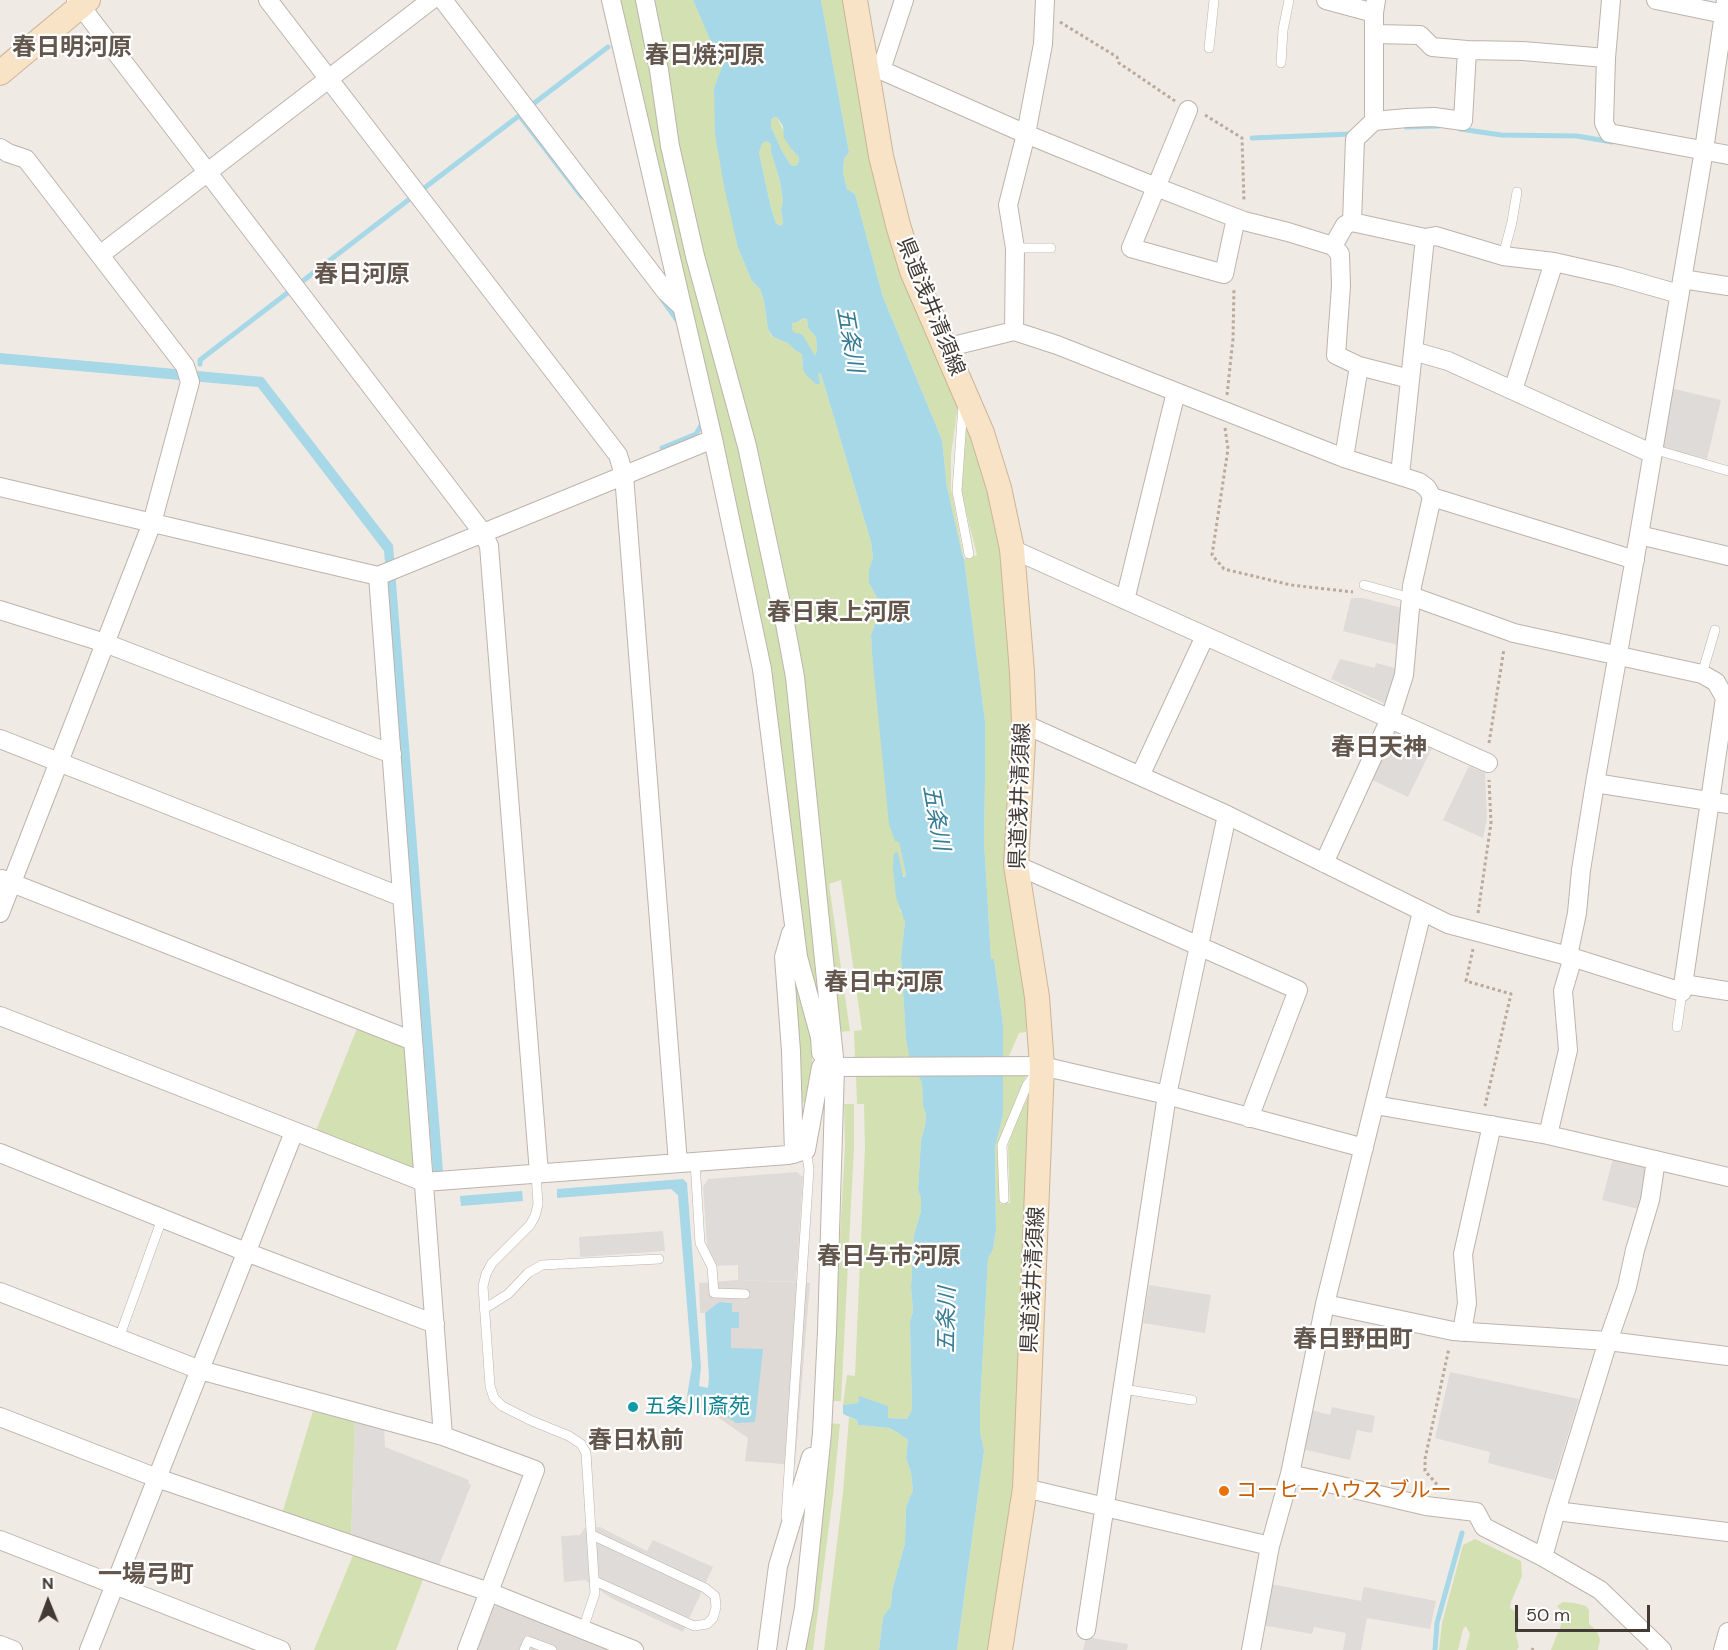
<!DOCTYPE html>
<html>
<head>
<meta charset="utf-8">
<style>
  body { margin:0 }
  #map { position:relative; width:1728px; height:1650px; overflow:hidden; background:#f0eae4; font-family:"DM Sans",sans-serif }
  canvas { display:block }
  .north { position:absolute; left:18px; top:1572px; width:60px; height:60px; -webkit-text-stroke:4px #fff; paint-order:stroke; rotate:359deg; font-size:16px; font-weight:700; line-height:24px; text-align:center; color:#413a35 }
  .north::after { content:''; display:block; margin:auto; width:21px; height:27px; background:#413a35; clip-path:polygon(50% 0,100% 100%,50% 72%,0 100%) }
  .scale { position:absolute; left:1515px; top:1605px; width:135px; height:27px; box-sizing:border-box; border:3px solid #413a35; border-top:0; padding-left:8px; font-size:18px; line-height:21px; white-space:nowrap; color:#413a35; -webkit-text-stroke:4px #fff; paint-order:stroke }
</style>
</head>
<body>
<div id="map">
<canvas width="1728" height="1650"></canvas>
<div class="north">N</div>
<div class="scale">50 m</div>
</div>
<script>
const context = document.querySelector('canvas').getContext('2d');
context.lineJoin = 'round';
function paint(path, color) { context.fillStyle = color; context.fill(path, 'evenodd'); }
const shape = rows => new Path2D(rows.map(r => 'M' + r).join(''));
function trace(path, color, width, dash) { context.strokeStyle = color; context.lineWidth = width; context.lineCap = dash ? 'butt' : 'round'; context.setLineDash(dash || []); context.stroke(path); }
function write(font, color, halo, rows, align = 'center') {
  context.font = font + ' "DM Sans","Noto Sans JP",sans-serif'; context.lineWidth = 4.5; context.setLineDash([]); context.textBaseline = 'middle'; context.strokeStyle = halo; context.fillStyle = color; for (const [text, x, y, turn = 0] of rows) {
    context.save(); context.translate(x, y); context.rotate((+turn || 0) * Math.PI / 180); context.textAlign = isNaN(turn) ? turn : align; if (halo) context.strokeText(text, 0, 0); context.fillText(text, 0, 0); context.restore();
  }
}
paint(shape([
  [738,1280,810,1283,795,1465,745,1461,748,1438,700,1405,685,1403,687,1396,700,1398,707,1402,731,1349,731,1328,739,1328,739,1313,732,1312,732,1303,719,1302,705,1313,700,1313,699,1283],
  [500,1605,617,1650,477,1650,494,1607]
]), '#dfdad6');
paint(shape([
  [617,0,638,0,743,453,790,689,826,1035,805,956,770,680],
  [650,0,693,0,723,67,714,88,738,248,752,281,760,289,764,301,768,329,772,337,789,343,795,350,802,354,803,369,821,374,871,542,873,557,869,570,869,583,879,601,877,618,871,635,872,654,899,841,905,870,906,876,902,876,900,911,904,916,905,922,901,957,906,1039,911,1059,855,1059,854,1031,862,1030,841,880,829,884,850,1031,838,1032,798,668,675,144],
  [821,0,844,0,879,197,904,276,958,405,951,455,951,488,964,559,977,555,961,492,966,431,969,429,989,482,1003,553,1015,717,1007,805,1006,860,1027,994,1026,1032,1019,1033,1009,1056,1003,1056,1003,1025,994,959,991,959,984,841,985,781,985,721,964,559,962,555,947,487,942,440,883,297,855,194,847,189,843,173,844,159,849,152],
  [774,117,777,117,793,151,799,157,798,165,793,166,790,164,782,151,771,127,771,120],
  [766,141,771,144,771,152,780,181,783,201,781,209,783,223,780,226,776,223,771,208,759,153,762,144],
  [804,318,807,318,808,328,816,337,817,349,815,357,791,330,792,322,800,321],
  [794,969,799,970,812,1045,812,1061,807,1103,801,1102],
  [358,1026,401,1043,406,1048,416,1166,411,1170,315,1133],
  [918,1073,922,1083,923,1105,926,1115,925,1126,921,1140,918,1190,921,1198,921,1211,914,1235,911,1287,913,1312,910,1321,912,1410,907,1419,888,1418,888,1406,859,1397,858,1403,843,1405,847,1375,855,1376,865,1147,864,1104,857,1104,856,1075],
  [1003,1076,1026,1076,999,1146,1000,1204,1010,1203,1008,1146,1016,1122,1029,1095,1032,1110,1012,1494,988,1650,957,1650,984,1452,980,1432,980,1406,988,1258,993,1249,996,1230,995,1147,1003,1115],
  [844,1104,854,1104,854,1146,841,1401,831,1401,845,1146],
  [313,1411,355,1422,351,1539,282,1514],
  [849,1417,857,1420,858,1425,888,1428,897,1432,908,1440,906,1457,911,1473,913,1490,906,1507,905,1543,892,1591,891,1606,883,1617,879,1650,824,1650,843,1493],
  [829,1423,840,1424,833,1495,813,1650,803,1650],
  [1475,1539,1521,1561,1522,1576,1511,1602,1510,1608,1517,1613,1519,1621,1516,1635,1519,1647,1517,1650,1466,1650,1470,1634,1466,1626,1463,1629,1458,1650,1439,1650,1442,1623,1463,1545],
  [354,1553,424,1577,396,1650,314,1650],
  [1563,1602,1574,1603,1586,1606,1589,1610,1589,1624,1597,1631,1600,1640,1598,1650,1551,1650,1565,1615,1557,1606]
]), '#d3e0b1');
paint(shape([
  [1670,388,1721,400,1707,459,1662,449],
  [1351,598,1363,598,1406,609,1402,646,1343,631],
  [1340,659,1375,668,1376,663,1398,669,1390,700,1384,703,1331,679],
  [1398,732,1432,748,1408,797,1368,778,1390,734],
  [1469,766,1485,773,1487,819,1483,838,1443,820],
  [1614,1155,1646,1163,1649,1169,1642,1210,1602,1200],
  [797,1172,803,1177,796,1282,738,1280,738,1265,717,1266,707,1245,703,1187,708,1179],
  [663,1231,665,1251,580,1257,579,1237],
  [1149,1285,1211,1295,1205,1333,1143,1323],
  [1450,1372,1579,1399,1554,1480,1488,1463,1490,1452,1435,1438],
  [1332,1407,1375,1416,1372,1433,1357,1430,1350,1460,1302,1449,1311,1410,1330,1415],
  [355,1422,384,1429,385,1447,469,1480,468,1483,471,1485,438,1568,351,1539],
  [600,1527,647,1551,653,1540,713,1567,683,1632,611,1598,585,1580,564,1582,561,1536,580,1535,585,1528],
  [1270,1584,1361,1601,1364,1587,1436,1601,1430,1629,1367,1618,1361,1650,1343,1650,1346,1633,1314,1627,1312,1634,1262,1625],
  [1086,1637,1128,1644,1127,1650,1083,1650]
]), '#dedbd9');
paint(shape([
  [693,0,821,0,849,152,844,159,843,173,847,189,855,194,883,297,942,440,947,487,962,554,964,559,985,721,985,781,984,841,991,959,994,959,1003,1025,1003,1115,995,1147,996,1230,993,1249,988,1259,980,1406,980,1432,984,1451,957,1650,879,1650,883,1617,891,1606,892,1591,905,1543,906,1507,913,1490,911,1473,906,1457,908,1440,897,1432,889,1428,858,1425,857,1420,843,1414,843,1405,858,1403,859,1396,888,1406,888,1418,907,1419,912,1410,910,1321,913,1312,911,1287,914,1235,921,1211,921,1198,918,1190,921,1140,925,1126,926,1115,923,1105,922,1083,909,1055,906,1039,901,957,905,922,896,897,893,867,894,853,897,852,898,853,903,877,906,876,905,870,899,842,895,841,889,824,872,654,871,635,877,618,879,601,869,583,869,570,873,557,871,542,821,374,818,373,820,384,816,384,806,375,803,369,802,354,795,350,788,343,773,337,768,329,764,301,760,289,752,281,738,248,724,186,715,134,714,88,722,67],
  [774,117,777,117,783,126,784,138,793,151,799,157,798,165,793,166,790,164,782,151,771,127,771,120],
  [766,141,771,144,771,152,780,181,783,201,781,209,783,223,780,226,776,223,771,208,759,153,762,144],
  [804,318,807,319,808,328,816,337,817,349,815,356,802,334,795,333,792,330,792,323,797,322],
  [0,353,263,377,393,545,443,1171,433,1171,384,551,258,387,0,364],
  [683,1179,687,1183,701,1367,699,1386,708,1388,709,1378,705,1313,719,1302,732,1303,732,1312,739,1312,739,1328,731,1328,731,1348,763,1349,755,1422,736,1423,700,1398,687,1396,692,1366,678,1195,671,1189,557,1198,557,1189],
  [522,1191,523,1201,461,1206,460,1196]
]), '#a6d8e7');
trace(shape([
  [533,104,608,47],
  [519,115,582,197],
  [1406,127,1439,126],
  [1460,129,1501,135,1577,136,1612,142],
  [1252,138,1351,134],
  [423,189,520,115],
  [304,280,411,198],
  [662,299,679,323],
  [200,364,200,360,290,291],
  [662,448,696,434,703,422,702,419],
  [1435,1650,1437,1623,1462,1533]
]), '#a6d8e7', 5);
const service = shape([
  [1209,48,1214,0],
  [1281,63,1283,30,1289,0],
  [1015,248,1051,248],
  [1503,256,1512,222,1517,192],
  [963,405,957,491,969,554],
  [1653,449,1728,471],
  [1364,585,1411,598],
  [1702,674,1715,630],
  [1677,1027,1682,992],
  [695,1162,700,1243,712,1267,714,1293,745,1294],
  [536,1174,538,1204,535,1216,530,1225,492,1263,486,1274,483,1286,490,1386,494,1398,502,1406,532,1421,569,1436,581,1444,586,1453,595,1593,583,1629],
  [1004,1199,1002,1145,1027,1085,1037,1072],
  [484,1309,508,1294,528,1273,542,1265,659,1259],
  [119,1338,162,1219],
  [1123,1389,1192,1400],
  [786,1517,809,1169,806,1150],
  [592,1535,705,1588,715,1596,716,1607,713,1618,707,1624,694,1626,595,1581],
  [524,1650,528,1641,552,1650]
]);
const minor = shape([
  [76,0,483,533,489,546,539,1173],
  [268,0,618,455,624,475,678,1163],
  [443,0,666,292,681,306],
  [611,0,713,439,762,669,798,957,820,1037,821,1053],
  [645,0,659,70,670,146,695,256,747,446,784,618,795,677,835,1067,827,1331,822,1433,804,1608,796,1650],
  [1326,0,1374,13],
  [1611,0,1606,58,1604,123,1609,133,1728,155],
  [1656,0,1724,14],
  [1374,34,1420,35,1432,47,1467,50],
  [865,63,1026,134,1156,187,1244,221,1288,232,1333,246,1340,254,1341,286,1336,355,1359,366,1410,379],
  [881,70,904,0],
  [1188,110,1131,248,1224,274,1236,218],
  [1374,121,1374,13,1376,0],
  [0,148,8,153,26,159,185,366,190,382,152,523,0,913],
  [1352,222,1355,139,1374,121,1407,118,1434,117,1463,121,1467,50,1523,51,1606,58],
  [1333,246,1345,225,1352,222,1425,238,1436,236,1503,256,1554,262,1616,276,1679,294],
  [100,255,431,0],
  [1682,279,1728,286],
  [1014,331,1015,248,1008,205,1026,134,1043,44,1045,0],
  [945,348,1014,331,1057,345,1344,458,1419,482,1427,488,1432,497,1412,586,1404,675,1390,719,1324,863],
  [1413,351,1448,361,1653,454],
  [1513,390,1554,262],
  [1344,458,1359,366],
  [1400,475,1425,238],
  [0,487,378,576,713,439],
  [1432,497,1635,560],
  [1639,535,1728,556],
  [1012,549,1488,763],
  [378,576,443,1436],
  [1125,600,1176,392],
  [0,610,105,643,392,754],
  [1024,724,1227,815,1448,924,1568,956,1682,992,1725,698,1716,682,1702,674,1514,633,1411,596],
  [0,739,402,897],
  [1140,776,1205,636],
  [1595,783,1728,804],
  [1016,865,1298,990,1249,1118],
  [2,879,413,1041],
  [791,933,784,957,791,1051,794,1154],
  [1568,956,1577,913,1581,870,1595,783,1639,535,1704,150,1726,0],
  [1683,984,1728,991],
  [0,1016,424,1182,788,1155,806,1150,821,1067,835,1067,1042,1066,1167,1095,1364,1148],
  [1375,1105,1548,1135,1728,1177],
  [1548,1135,1568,1050,1563,991,1573,957],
  [0,1153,246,1252,435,1324],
  [1656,1160,1650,1200,1635,1250,1627,1287,1608,1341,1556,1511,1728,1532],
  [0,1292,200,1370,443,1436,535,1470,467,1650],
  [1325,1304,1453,1331,1608,1341,1728,1356],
  [1462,1332,1467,1303,1463,1254,1492,1125],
  [0,1417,157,1478,489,1592,634,1650],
  [1290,1474,1426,1506,1476,1512,1484,1527,1543,1557],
  [1025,1488,1270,1546],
  [1556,1511,1543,1557,1600,1590,1662,1650],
  [0,1540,281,1650],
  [1086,1630,1167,1095,1227,815],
  [0,1645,13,1650],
  [89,1650,294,1132],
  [767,1650,778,1566,811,1457],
  [1251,1650,1270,1546,1290,1474,1325,1304,1422,912],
  [1723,1650,1728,1632]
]);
const secondary = shape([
  [855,0,881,156,898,225,912,271,982,433,999,488,1012,549,1022,672,1024,724,1016,865,1037,997,1042,1066,1025,1488,1000,1650],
  [0,73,88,0]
]);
trace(service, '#bdb3ab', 10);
trace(minor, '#bdb3ab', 20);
trace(secondary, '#cbb598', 26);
trace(shape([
  [1060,22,1117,57,1119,63,1175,101],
  [1205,115,1242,138,1244,201],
  [1227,395,1233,339,1234,288],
  [1225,428,1228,449,1212,555,1224,569,1291,585,1353,592],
  [1489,743,1504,649],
  [1478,913,1491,823,1489,780],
  [1473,949,1466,981,1511,994,1485,1106],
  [1441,1489,1425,1471,1425,1459,1449,1348],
  [1532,1650,1533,1648]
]), '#baaa9b', 3, [3, 3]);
trace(service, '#fff', 9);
trace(minor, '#fff', 18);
trace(secondary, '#f8e3c6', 24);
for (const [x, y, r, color] of [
  [633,1407,6,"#0f9aa8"],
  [1224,1491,6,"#e8710a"]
]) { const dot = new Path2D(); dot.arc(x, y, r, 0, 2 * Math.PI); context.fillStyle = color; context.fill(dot); trace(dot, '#fff', 2); }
write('21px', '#413a35', '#fff', [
  ["県道浅井清須線",930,307,68],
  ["県道浅井清須線",1021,796,-88],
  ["県道浅井清須線",1034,1280,-87]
]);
write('21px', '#0d838f', '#fff', [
  ["五条川斎苑",645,1407]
], 'left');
write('21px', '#c56008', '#fff', [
  ["コーヒーハウス ブルー",1236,1491]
], 'left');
write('italic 22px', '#367c93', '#fff', [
  ["五条川",849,340,80],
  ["五条川",935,818,80],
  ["五条川",948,1320,-89]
]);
write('bold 24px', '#63564d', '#fff', [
  ["春日明河原",72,49],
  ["春日焼河原",705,57],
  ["春日河原",362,276],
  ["春日東上河原",839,614],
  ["春日天神",1379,749],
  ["春日中河原",884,984],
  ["春日与市河原",889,1258],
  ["春日野田町",1353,1341],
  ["春日杁前",636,1442],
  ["一場弓町",146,1576]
]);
</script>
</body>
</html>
